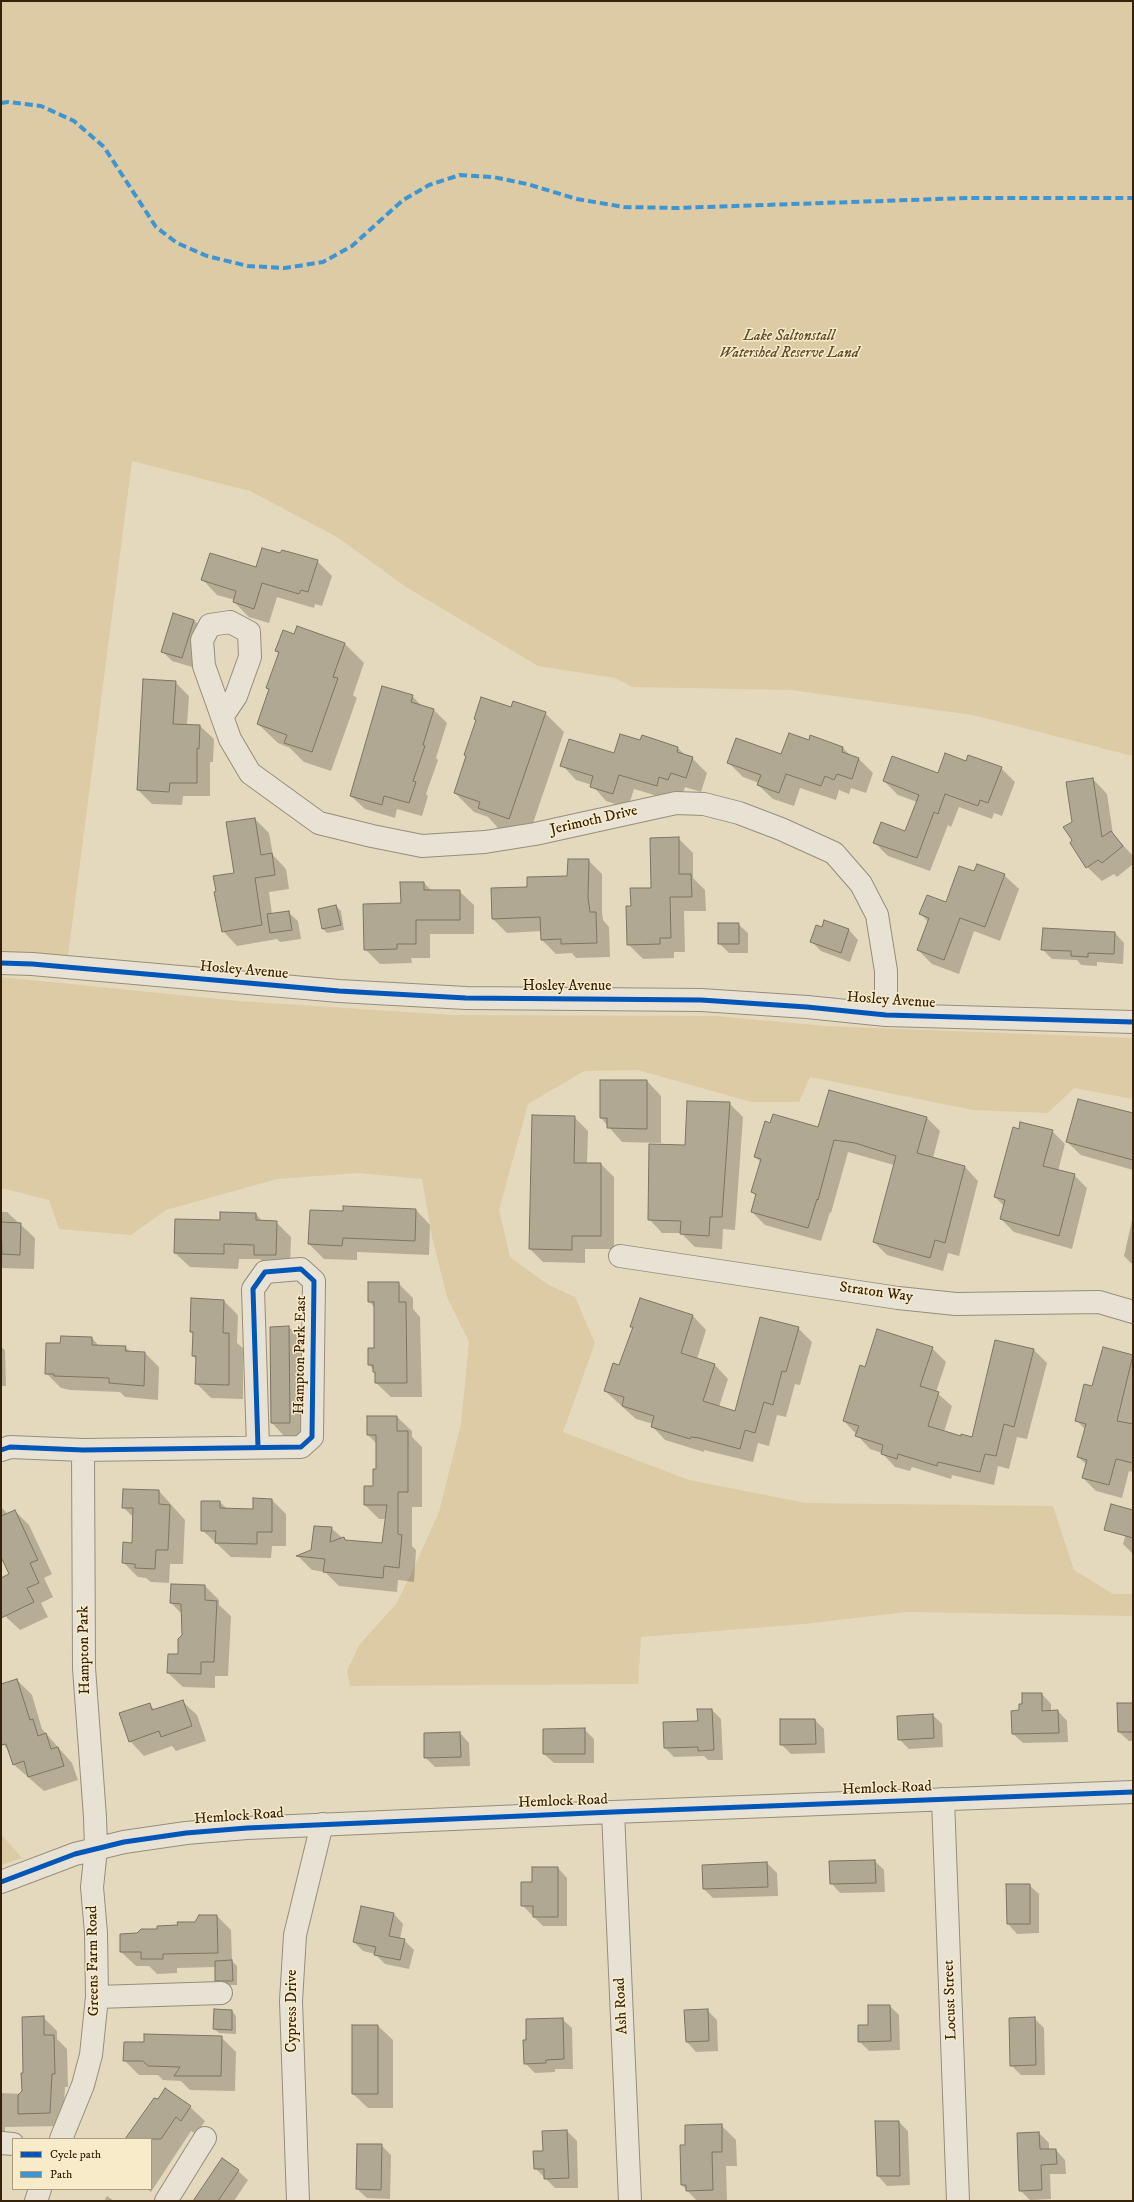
<!DOCTYPE html>
<html>
<head>
<meta charset="utf-8">
<style>
  body { margin:0 }
  #map { position:relative; width:1134px; height:2202px; overflow:hidden; background:#e5d9bd; font-family:"IM FELL DW Pica",serif }
  canvas { display:block }
  .frame { position:absolute; inset:0; border:2px solid #36220a; pointer-events:none }
  .legend { position:absolute; left:12px; top:2138px; width:140px; height:52px; box-sizing:border-box; background:#f8ebca; border:1px solid #aa9b7d; margin:0; padding:5px 7px; list-style:none; font-size:12px; color:#36220a }
  .legend li { display:flex; align-items:center; gap:8px; height:20px }
  .legend b { width:20px; border:1px solid #aa9b7d }
</style>
</head>
<body>
<div id="map">
<canvas width="1134" height="2202"></canvas>
<div class="frame"></div>
<ul class="legend">
<li><b style="height:5px;background:#0057b8"></b>Cycle path</li>
<li><b style="height:5px;background:#3e95d2"></b>Path</li>
</ul>
</div>
<script>
const context = document.querySelector('canvas').getContext('2d');
context.lineJoin = 'round';
function paint(path, color) { context.fillStyle = color; context.fill(path, 'evenodd'); }
const shape = rows => new Path2D(rows.map(r => 'M' + r).join(''));
function trace(path, color, width, dash) { context.strokeStyle = color; context.lineWidth = width; context.lineCap = dash ? 'butt' : 'round'; context.setLineDash(dash || []); context.stroke(path); }
function write(font, color, halo, rows, align = 'center') {
  context.font = font + ' "IM FELL DW Pica",serif'; context.lineWidth = 3; context.setLineDash([]); context.textBaseline = 'middle'; context.strokeStyle = halo; context.fillStyle = color; for (const [text, x, y, turn = 0] of rows) {
    context.save(); context.translate(x, y); context.rotate((+turn || 0) * Math.PI / 180); context.textAlign = isNaN(turn) ? turn : align; if (halo) context.strokeText(text, 0, 0); context.fillText(text, 0, 0); context.restore();
  }
}
paint(shape([
  [1,1,1133,1,1133,756,973,715,791,690,632,687,615,678,538,666,406,587,337,537,250,491,132,461,68,956,1,951],
  [1,977,239,1001,451,1015,715,1016,825,1026,1133,1038,1133,1099,1074,1088,1048,1113,973,1110,810,1077,799,1102,751,1102,638,1070,584,1071,528,1104,499,1210,510,1257,547,1284,575,1297,595,1343,563,1432,689,1480,806,1503,1053,1506,1074,1570,1113,1594,1133,1594,1133,1616,907,1612,804,1624,641,1637,638,1684,350,1686,347,1671,359,1645,396,1604,411,1574,439,1512,461,1424,469,1342,447,1297,432,1237,422,1179,358,1173,277,1179,166,1210,131,1235,59,1229,49,1200,1,1188],
  [1,1834,22,1858,1,1865]
]), '#dccba5');
paint(shape([
  [281,555,317,561,332,576,322,606,315,604,314,608,277,597,269,623,249,617,234,602,235,600,217,595,203,580,256,568],
  [194,620,203,630,192,667,172,661,162,651],
  [298,627,345,644,364,663,353,695,357,698,331,771,304,762,290,748,278,743,258,724,270,691,267,688,279,654,276,651,295,635],
  [175,682,189,696,187,725,200,726,214,739,213,762,210,762,210,796,183,796,182,805,152,804,138,790],
  [412,696,422,706,434,710,447,723,436,758,438,760,426,794,428,796,422,816,397,809,395,818,365,809,351,796],
  [512,709,545,713,564,732,528,838,498,828,488,817,474,812,455,793],
  [811,736,843,748,851,756,859,759,873,773,866,793,851,788,849,794,839,790,836,800,800,788,794,806,773,799,758,785,759,783,743,777,729,763,782,755,809,741],
  [641,741,678,748,686,756,692,758,707,773,701,792,685,787,683,794,674,791,671,800,634,789,628,808,606,801,592,785,576,780,562,765,614,754],
  [966,762,1001,768,1015,782,1002,816,994,813,992,819,959,807,951,827,948,825,930,871,888,856,874,842,905,833,917,802,898,795,884,781,938,774],
  [1093,779,1107,794,1113,834,1133,856,1133,864,1117,877,1114,874,1102,881,1087,867,1073,840,1073,822],
  [255,819,269,833,273,855,286,869,289,889,269,892,272,914,288,912,298,921,301,939,280,942,277,939,237,946,223,931,235,874],
  [678,838,693,853,693,878,705,890,706,911,684,911,685,952,674,952,674,958,643,959,628,944,632,907,652,889],
  [588,860,602,874,602,912,603,920,609,927,610,957,576,958,572,953,556,954,542,940,542,931,507,933,493,919,568,877],
  [975,872,1004,875,1019,889,1000,941,974,931,959,974,932,964,918,950,928,922,921,914,947,903],
  [424,883,432,891,459,891,474,905,474,934,430,934,430,958,411,958,412,963,380,964,365,949,402,904],
  [336,906,341,911,344,930,327,933,323,929],
  [825,922,849,930,858,940,850,962,821,951,811,941,822,928],
  [738,924,748,933,748,953,729,953,719,943],
  [1115,933,1124,943,1123,964,1097,962,1097,966,1081,965,1077,960,1052,959,1042,949],
  [647,1081,661,1096,661,1143,622,1142,601,1118],
  [830,1091,927,1118,940,1131,933,1158,965,1167,978,1181,959,1256,948,1253,943,1271,887,1255,874,1242,894,1165,848,1152,831,1213,830,1212,821,1241,765,1225,752,1212,756,1196,752,1192,761,1162,755,1157,771,1124,819,1128],
  [729,1103,743,1117,735,1230,723,1229,722,1249,695,1247,681,1233,662,1233,649,1219,686,1146],
  [1133,1114,1133,1170,1081,1155,1067,1142],
  [574,1117,588,1131,587,1164,601,1164,614,1177,614,1249,585,1249,585,1263,543,1262,530,1249],
  [1019,1130,1052,1131,1065,1144,1058,1171,1074,1175,1087,1188,1072,1249,1014,1232,1001,1219,1005,1207,995,1197],
  [416,1210,430,1225,429,1255,357,1252,357,1260,324,1259,309,1244,343,1212],
  [1,1212,7,1212,35,1238,34,1269,1,1268],
  [256,1214,263,1222,276,1222,291,1237,290,1270,270,1269,260,1259,239,1259,238,1269,190,1267,175,1253,221,1221],
  [1133,1216,1133,1265,1124,1256],
  [398,1283,413,1298,413,1309,420,1317,422,1397,391,1397,376,1383,376,1374,369,1364,375,1349,375,1308,369,1301],
  [641,1300,693,1316,706,1330,697,1359,715,1365,728,1379,719,1407,736,1412,798,1328,812,1342,800,1385,795,1384,786,1417,777,1415,769,1446,758,1443,753,1462,704,1450,704,1452,665,1440,652,1426,653,1424,636,1419,605,1391,620,1366,633,1328,632,1327],
  [224,1301,238,1315,237,1343,243,1348,243,1399,211,1398,196,1383,197,1360,193,1356,194,1335,191,1332],
  [1,1326,2,1348,5,1350,6,1386,1,1386],
  [289,1327,303,1342,304,1438,286,1438,272,1423],
  [92,1338,99,1346,125,1347,131,1352,145,1353,159,1367,158,1400,125,1397,120,1392,70,1390,61,1388,46,1373,61,1344],
  [932,1348,946,1362,936,1392,952,1406,944,1432,961,1437,973,1438,1034,1350,1047,1363,1027,1439,1017,1437,1009,1469,998,1466,994,1485,952,1475,951,1479,912,1467,910,1471,895,1467,882,1453,870,1449,844,1421,866,1369],
  [1103,1348,1133,1356,1133,1472,1129,1471,1122,1498,1096,1491,1083,1478,1087,1465,1078,1457,1086,1430,1077,1421,1092,1387],
  [368,1417,397,1417,412,1431,412,1437,422,1447,422,1507,412,1507,412,1546,416,1550,414,1582,398,1580,397,1592,339,1586,325,1572,312,1570,298,1556,312,1551,331,1528,346,1541,383,1544,386,1519,379,1519,365,1505,374,1487,377,1470,377,1444,368,1435],
  [124,1490,159,1491,185,1520,183,1564,170,1564,169,1583,151,1582,146,1578,138,1577,124,1563,133,1544,134,1518,124,1508],
  [272,1500,286,1514,286,1546,272,1546,271,1558,231,1557,202,1530,220,1502,227,1509,254,1510],
  [1,1507,8,1514,15,1511,29,1525,52,1574,44,1578,53,1597,41,1603,48,1617,20,1630,5,1616,1,1607,1,1579,10,1575,1,1557],
  [1133,1509,1133,1554,1123,1544],
  [205,1586,219,1600,219,1605,231,1616,228,1676,215,1676,215,1688,183,1687,168,1673,179,1655,183,1636,182,1614,171,1603],
  [17,1680,32,1695,42,1729,72,1763,78,1780,44,1791,13,1764,9,1751,4,1745,1,1746,1,1685],
  [1042,1694,1051,1704,1051,1711,1058,1711,1067,1721,1068,1742,1023,1743,1013,1734,1023,1705],
  [182,1701,197,1715,206,1741,176,1751,172,1746,144,1756,130,1741,149,1704,155,1710],
  [1133,1704,1133,1741,1129,1741,1119,1732],
  [712,1710,721,1719,723,1760,708,1760,704,1756,674,1757,665,1748],
  [933,1715,942,1724,943,1747,909,1749,899,1739],
  [815,1720,824,1729,825,1753,791,1754,781,1744],
  [584,1729,594,1739,594,1763,554,1763,544,1754],
  [460,1733,469,1743,470,1766,435,1767,425,1757],
  [875,1861,884,1870,885,1892,840,1893,831,1883],
  [767,1863,777,1873,778,1896,713,1898,704,1889,703,1866],
  [558,1868,567,1878,567,1926,543,1926,522,1905,533,1883],
  [1007,1885,1029,1885,1039,1894,1039,1933,1017,1934,1008,1924],
  [362,1907,394,1914,403,1924,400,1939,404,1940,414,1950,409,1969,385,1964,375,1954,363,1951,354,1942],
  [217,1916,231,1930,232,1961,237,1966,237,1985,221,1985,216,1980,216,1967,177,1968,177,1973,157,1974,149,1966,136,1966,121,1952,137,1934,196,1923],
  [890,2006,899,2015,900,2050,869,2051,859,2041,869,2026],
  [707,2010,717,2020,718,2051,696,2052,687,2042,685,2011],
  [232,2011,236,2016,236,2034,219,2033,214,2029],
  [43,2017,57,2031,57,2039,67,2049,68,2087,65,2087,63,2126,5,2127,5,2141,1,2141,1,2093,23,2094,23,2018],
  [1034,2018,1044,2028,1045,2075,1021,2075,1011,2065],
  [562,2019,572,2028,573,2069,555,2069,555,2072,535,2073,525,2063],
  [378,2026,393,2040,393,2108,368,2108,353,2094],
  [221,2037,236,2052,235,2091,190,2090,181,2081,163,2080,158,2075,139,2075,124,2060,145,2043],
  [190,2107,205,2121,196,2134,191,2131,151,2192,147,2189,151,2189,151,2139,127,2139],
  [899,2122,908,2131,910,2185,887,2186,878,2176],
  [721,2125,736,2140,737,2166,726,2166,727,2201,697,2201,682,2185,686,2145],
  [567,2131,577,2141,578,2188,555,2188,535,2168,544,2152],
  [1039,2133,1049,2143,1049,2150,1056,2150,1065,2160,1066,2174,1050,2174,1051,2199,1030,2200,1020,2190,1018,2134],
  [381,2145,391,2155,390,2199,367,2198,357,2189],
  [238,2171,248,2180,234,2201,194,2201],
  [1,2180,2,2181,1,2201],
  [107,2196,114,2201,104,2201]
]), '#0003');
const building = shape([
  [262,548,280,553,282,550,318,560,308,592,301,590,299,594,262,583,254,609,233,602,236,591,201,580,210,553,256,567,262,548],
  [173,613,194,620,182,658,161,652,173,613],
  [297,626,345,643,333,677,338,678,312,752,284,743,287,735,257,724,269,689,266,688,279,652,275,651,283,630,294,634,297,626],
  [143,679,176,681,173,724,200,725,199,749,197,748,197,783,170,783,169,792,137,790,143,679],
  [382,686,413,695,411,702,434,709,423,745,425,746,413,781,416,782,409,803,384,796,382,805,350,796,382,686],
  [481,697,511,707,513,701,546,712,509,819,478,808,480,802,454,793,466,756,464,755,476,720,474,719,481,697],
  [789,733,809,740,810,735,843,747,842,752,859,758,852,779,837,774,834,780,825,776,821,786,786,774,779,793,757,785,761,775,727,763,736,738,781,754,789,733],
  [620,734,640,740,642,735,678,747,677,752,693,757,686,778,671,773,668,780,659,777,657,786,619,775,613,794,590,787,593,776,560,766,569,739,614,753,620,734],
  [945,753,966,761,968,755,1002,767,988,803,980,800,978,806,945,794,938,814,934,812,917,858,873,843,881,822,905,831,919,795,883,781,892,756,938,773,945,753],
  [1093,778,1102,837,1111,831,1123,846,1102,863,1098,860,1086,868,1070,843,1072,840,1063,827,1072,822,1066,782,1093,778],
  [255,818,261,855,272,853,275,875,255,878,262,925,222,932,214,892,216,891,213,876,234,873,226,822,255,818],
  [679,837,679,874,691,874,692,897,670,897,671,938,660,938,660,944,627,945,626,906,631,906,630,888,651,888,650,838,679,837],
  [568,859,589,859,588,897,590,912,596,912,597,943,561,944,561,939,541,940,540,917,492,919,491,888,527,887,527,877,567,876,568,859],
  [977,864,1005,874,985,927,960,918,944,960,917,950,929,918,919,914,927,895,946,902,959,866,974,871,977,864],
  [400,882,424,882,424,890,460,890,460,920,416,920,416,944,397,944,397,949,364,950,363,904,401,903,400,882],
  [336,905,341,925,322,929,318,909,336,905],
  [289,911,292,930,270,933,267,914,289,911],
  [824,920,849,929,841,953,810,942,816,925,822,927,824,920],
  [718,923,739,923,739,944,718,944,718,923],
  [1043,928,1115,932,1114,954,1088,953,1088,957,1071,956,1071,951,1041,950,1043,928],
  [600,1080,647,1080,647,1129,607,1128,607,1118,600,1118,600,1080],
  [829,1090,927,1117,917,1153,965,1166,945,1243,935,1240,930,1258,873,1242,896,1156,855,1143,834,1140,818,1200,817,1199,808,1228,751,1212,756,1194,751,1192,761,1159,754,1157,765,1121,770,1123,773,1114,818,1127,829,1090],
  [1078,1099,1133,1113,1133,1160,1066,1142,1078,1099],
  [687,1101,730,1102,722,1217,710,1217,709,1236,680,1234,681,1221,648,1220,649,1144,685,1145,687,1101],
  [532,1115,575,1116,574,1163,601,1163,601,1236,572,1236,572,1250,529,1249,532,1115],
  [1020,1122,1053,1130,1043,1166,1075,1174,1059,1236,1000,1219,1005,1200,994,1197,1013,1127,1019,1129,1020,1122],
  [343,1206,416,1209,415,1241,343,1238,342,1246,308,1244,310,1210,343,1211,343,1206],
  [220,1212,256,1213,256,1220,277,1221,276,1255,254,1255,254,1245,224,1244,224,1254,174,1253,175,1219,220,1220,220,1212],
  [1,1222,21,1223,20,1255,2,1254,1,1222],
  [368,1282,399,1282,399,1302,406,1302,407,1383,375,1383,375,1372,373,1372,373,1365,368,1365,368,1348,374,1348,374,1302,368,1302,368,1282],
  [191,1298,224,1300,223,1333,229,1333,229,1385,195,1384,196,1356,192,1356,193,1332,190,1332,191,1298],
  [640,1298,693,1315,681,1353,715,1364,703,1401,735,1411,760,1317,799,1327,786,1372,782,1371,773,1405,764,1402,755,1433,745,1430,740,1449,699,1438,691,1437,690,1439,651,1427,654,1416,622,1406,624,1397,604,1391,613,1363,619,1365,633,1327,630,1327,640,1298],
  [289,1326,290,1423,271,1423,270,1327,289,1326],
  [877,1329,933,1347,920,1386,939,1392,928,1426,961,1436,961,1434,972,1437,995,1340,1034,1349,1014,1427,1004,1424,996,1456,985,1454,980,1472,938,1462,937,1466,898,1454,897,1459,881,1454,883,1445,855,1436,859,1426,843,1421,860,1365,865,1367,877,1329],
  [61,1336,92,1337,92,1345,126,1346,125,1351,145,1352,144,1386,109,1383,109,1378,54,1376,54,1374,45,1374,46,1343,60,1343,61,1336],
  [1103,1347,1133,1355,1117,1421,1133,1424,1133,1463,1116,1459,1109,1485,1082,1478,1087,1460,1077,1457,1086,1424,1075,1421,1084,1384,1092,1386,1103,1347],
  [367,1416,397,1416,397,1431,408,1431,408,1492,398,1492,398,1534,402,1535,399,1568,384,1566,383,1578,323,1572,325,1559,296,1556,311,1550,314,1526,332,1527,330,1542,344,1537,345,1540,382,1543,387,1505,364,1505,364,1486,373,1486,373,1469,376,1469,376,1435,367,1435,367,1416],
  [123,1489,159,1490,159,1504,170,1505,168,1550,156,1550,155,1569,135,1568,135,1564,122,1563,123,1542,132,1543,133,1508,122,1508,123,1489],
  [253,1498,272,1499,272,1532,257,1532,257,1544,215,1543,216,1531,201,1531,201,1501,220,1501,220,1508,253,1509,253,1498],
  [1111,1504,1133,1510,1133,1538,1104,1530,1111,1504],
  [15,1510,38,1560,30,1563,39,1583,27,1588,34,1602,1,1618,1,1578,9,1574,1,1557,1,1516,15,1510],
  [171,1584,205,1585,205,1600,217,1601,214,1662,201,1662,201,1674,167,1673,168,1654,178,1654,178,1639,182,1635,181,1604,170,1603,171,1584],
  [17,1679,30,1720,33,1719,38,1736,46,1733,51,1749,58,1747,64,1766,28,1777,24,1761,13,1765,6,1744,1,1745,1,1684,17,1679],
  [1022,1693,1042,1693,1042,1711,1058,1710,1059,1733,1012,1734,1011,1711,1019,1710,1019,1704,1022,1704,1022,1693],
  [183,1700,192,1726,161,1737,159,1731,129,1742,119,1713,150,1703,152,1710,183,1700],
  [1117,1703,1133,1703,1133,1732,1118,1732,1117,1703],
  [697,1709,712,1709,714,1750,698,1751,698,1747,664,1748,663,1722,698,1721,697,1709],
  [933,1714,934,1738,898,1740,897,1716,933,1714],
  [780,1719,815,1719,816,1744,780,1745,780,1719],
  [585,1728,585,1754,543,1754,543,1729,585,1728],
  [460,1732,461,1757,424,1758,424,1733,460,1732],
  [875,1860,876,1883,830,1884,829,1861,875,1860],
  [767,1862,768,1887,703,1889,702,1865,767,1862],
  [532,1867,558,1867,558,1917,533,1917,533,1906,521,1906,521,1882,532,1882,532,1867],
  [1006,1884,1030,1884,1030,1924,1007,1924,1006,1884],
  [361,1906,394,1913,389,1936,405,1939,400,1960,374,1955,376,1947,353,1942,361,1906],
  [199,1915,217,1915,218,1953,163,1954,163,1959,141,1959,141,1952,120,1952,120,1934,137,1933,141,1929,157,1929,157,1926,178,1925,177,1922,195,1922,199,1915],
  [232,1960,233,1981,215,1981,215,1961,232,1960],
  [868,2005,890,2005,891,2041,858,2042,858,2025,868,2025,868,2005],
  [214,2009,232,2010,232,2030,213,2029,214,2009],
  [708,2009,709,2041,686,2042,684,2010,708,2009],
  [44,2016,44,2035,54,2035,55,2074,52,2074,50,2113,18,2114,18,2095,22,2091,21,2073,23,2073,22,2017,44,2016],
  [1035,2017,1036,2065,1010,2066,1009,2018,1035,2017],
  [563,2018,564,2059,546,2060,546,2063,524,2064,523,2040,526,2040,526,2019,563,2018],
  [352,2025,378,2025,378,2094,352,2094,352,2025],
  [144,2034,222,2036,221,2076,174,2076,180,2067,148,2066,143,2061,123,2061,124,2042,144,2042,144,2034],
  [165,2088,191,2106,181,2121,176,2117,161,2139,125,2139,154,2098,158,2099,165,2088],
  [875,2121,899,2121,900,2176,877,2176,875,2121],
  [722,2124,722,2152,712,2152,713,2190,686,2191,686,2185,681,2185,680,2145,685,2145,685,2125,722,2124],
  [567,2130,569,2178,544,2179,544,2169,534,2169,533,2151,543,2151,542,2131,567,2130],
  [1039,2132,1040,2149,1056,2149,1057,2164,1041,2165,1042,2190,1019,2191,1017,2133,1039,2132],
  [357,2144,382,2144,381,2190,356,2189,357,2144],
  [222,2158,239,2170,218,2201,193,2201,222,2158]
]);
paint(building, '#b1a894');
trace(building, '#7d7462', 1);
const minor = shape([
  [222,717,236,696,250,657,249,632,230,622,210,625,202,640,204,666,230,739,250,773,319,823,372,836,422,846,485,842,535,834,676,803,704,804,739,813,781,829,834,853,861,884,877,915,886,971,886,1015],
  [1,963,32,964,339,991,466,998,701,1000,807,1007,886,1015,1133,1022],
  [620,1256,898,1298,956,1304,1099,1302,1133,1312],
  [1,1450,10,1447,83,1450,301,1447,312,1437,314,1281,301,1269,265,1272,253,1289,258,1447],
  [943,1799,958,2201],
  [613,1812,630,2201],
  [1,1882,75,1854,124,1842,186,1833,247,1828,613,1812,1133,1792],
  [97,1997,221,1993],
  [61,2139,83,2085,91,2055,97,1997,96,1933,92,1887,96,1849,95,1817,84,1668,83,1450],
  [1,2143,13,2144],
  [36,2201,40,2189],
  [166,2201,205,2138],
  [298,2201,291,2001,295,1935,322,1824]
]);
trace(minor, '#968d7a', 24);
trace(minor, '#e8e2d5', 22);
trace(shape([
  [1,103,8,102,41,106,74,121,104,147,156,227,177,243,207,256,248,266,285,268,323,262,352,246,403,200,429,185,460,175,493,177,527,184,577,199,624,207,677,208,968,198,1133,198]
]), '#3e95d2', 4, [8, 4]);
trace(shape([
  [1,963,32,964,339,991,466,998,701,1000,807,1007,886,1015,1133,1022],
  [1,1450,10,1447,83,1450,301,1447,312,1437,314,1281,301,1269,265,1272,253,1289,258,1447],
  [1,1882,75,1854,124,1842,186,1833,247,1828,613,1812,1133,1792]
]), '#0057b8', 5);
write('italic 15px', '#5e4a2c', '#f8ebca', [
  ["Lake Saltonstall",789,337],
  ["Watershed Reserve Land",789,354]
]);
write('15px', '#36220a', '#f8ebca', [
  ["Jerimoth Drive",594,821,-13],
  ["Hosley Avenue",244,971,5],
  ["Hosley Avenue",567,987],
  ["Hosley Avenue",891,1001,4],
  ["Straton Way",876,1293,8],
  ["Hampton Park East",301,1355,-89],
  ["Hampton Park",85,1650,-91],
  ["Hemlock Road",887,1789,-2],
  ["Hemlock Road",563,1802,-2],
  ["Hemlock Road",239,1817,-4],
  ["Greens Farm Road",94,1961,-91],
  ["Locust Street",951,2000,-92],
  ["Ash Road",622,2006,-93],
  ["Cypress Drive",293,2011,-90]
]);
</script>
</body>
</html>
